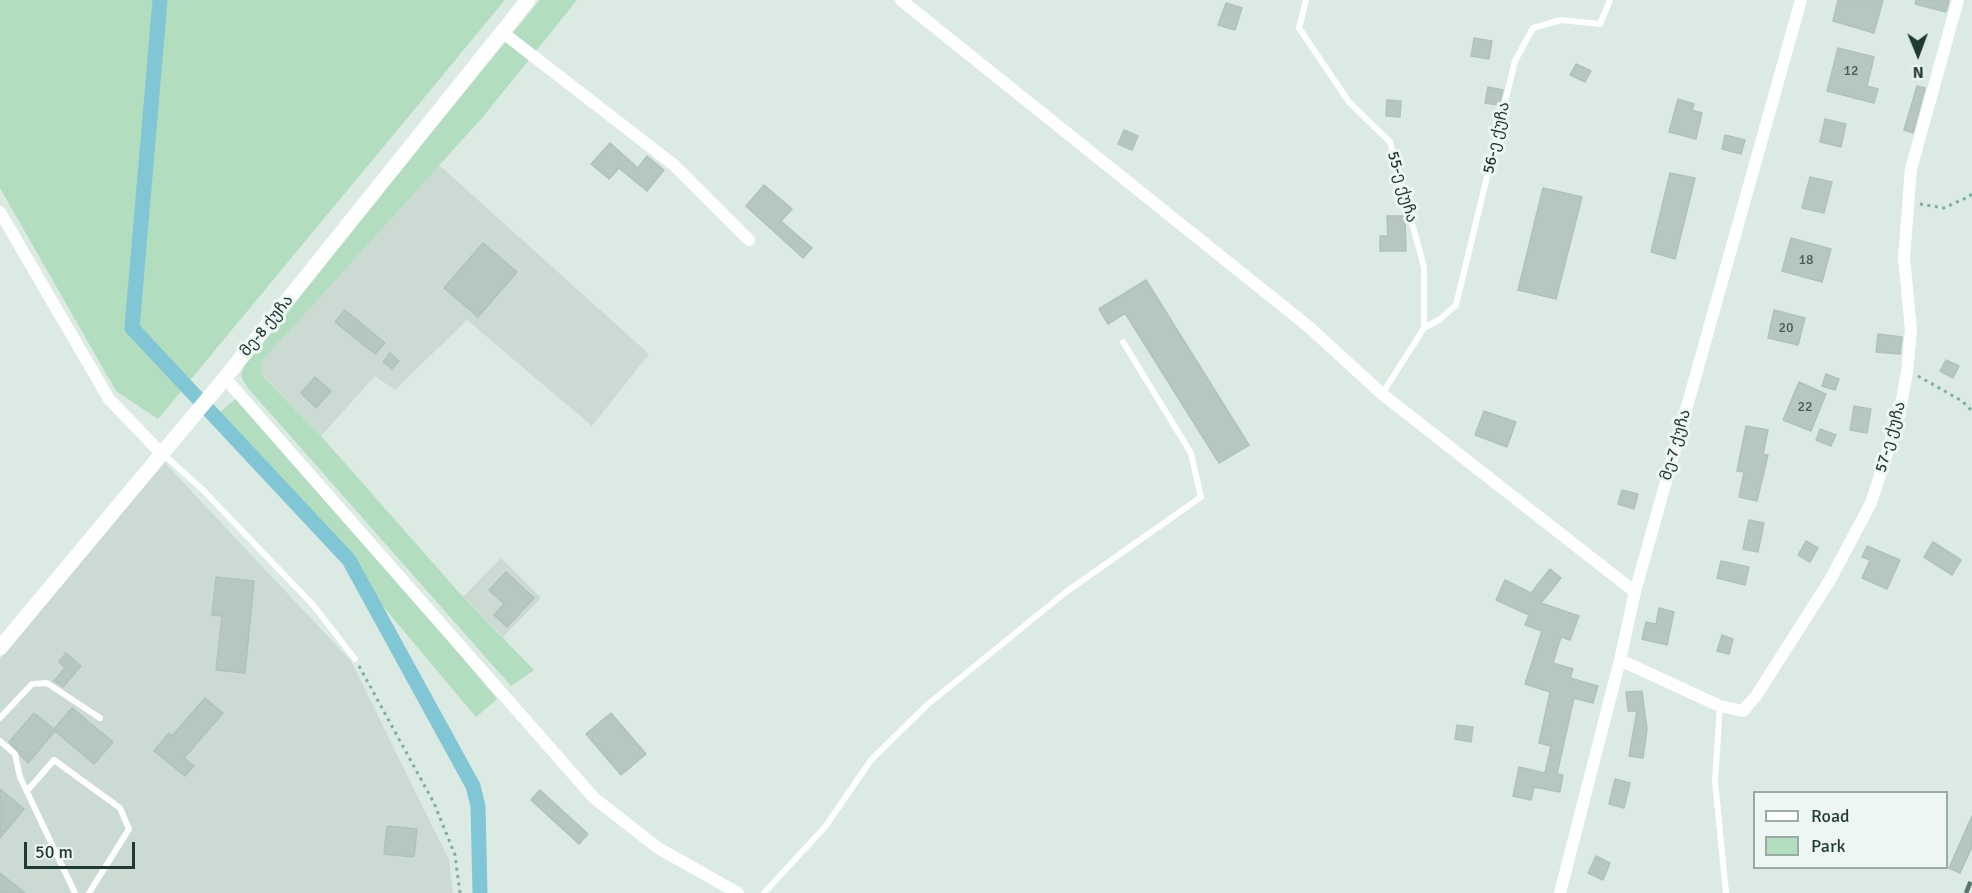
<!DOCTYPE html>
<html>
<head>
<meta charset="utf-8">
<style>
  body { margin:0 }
  #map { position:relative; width:1972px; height:893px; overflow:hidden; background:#dceae4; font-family:Signika,sans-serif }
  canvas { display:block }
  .legend { position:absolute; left:1753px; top:791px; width:195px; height:78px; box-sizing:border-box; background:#edf6f2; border:2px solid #9aaba5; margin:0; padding:8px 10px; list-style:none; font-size:18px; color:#1e3a32 }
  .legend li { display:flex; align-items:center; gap:12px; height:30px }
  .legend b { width:30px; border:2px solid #9aaba5 }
  .north { position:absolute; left:1888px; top:24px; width:60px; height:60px; -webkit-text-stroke:4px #edf6f2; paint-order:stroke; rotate:179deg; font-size:16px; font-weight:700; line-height:24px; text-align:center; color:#1e3a32 }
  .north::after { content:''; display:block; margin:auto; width:21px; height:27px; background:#1e3a32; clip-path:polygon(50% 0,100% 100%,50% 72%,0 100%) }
  .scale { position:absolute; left:24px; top:842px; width:111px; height:27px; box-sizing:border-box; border:3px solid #1e3a32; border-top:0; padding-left:8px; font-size:18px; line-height:21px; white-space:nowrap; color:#1e3a32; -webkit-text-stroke:4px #edf6f2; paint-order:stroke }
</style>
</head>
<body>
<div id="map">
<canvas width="1972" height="893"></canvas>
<ul class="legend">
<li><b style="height:8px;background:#fff"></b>Road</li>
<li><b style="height:16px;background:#b3ddbf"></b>Park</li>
</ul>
<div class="north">N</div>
<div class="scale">50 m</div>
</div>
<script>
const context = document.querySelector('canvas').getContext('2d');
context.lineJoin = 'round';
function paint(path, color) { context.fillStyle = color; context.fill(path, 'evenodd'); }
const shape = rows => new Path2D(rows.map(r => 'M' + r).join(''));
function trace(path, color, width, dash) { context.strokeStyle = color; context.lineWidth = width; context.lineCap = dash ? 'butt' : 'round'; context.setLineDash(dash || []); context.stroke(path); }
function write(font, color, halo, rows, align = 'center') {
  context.font = font + ' Signika,"Noto Sans Georgian",sans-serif'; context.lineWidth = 6; context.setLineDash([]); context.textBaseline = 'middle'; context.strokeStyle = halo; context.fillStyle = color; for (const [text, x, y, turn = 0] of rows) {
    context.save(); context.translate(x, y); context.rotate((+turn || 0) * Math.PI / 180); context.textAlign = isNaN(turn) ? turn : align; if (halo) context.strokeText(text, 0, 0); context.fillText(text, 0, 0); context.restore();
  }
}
paint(shape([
  [438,164,649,354,592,426,467,320,395,390,375,376,321,436,262,374,261,362],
  [164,462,351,661,449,860,453,893,0,893,0,659],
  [501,558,541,598,503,637,463,597]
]), '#cbdad3');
paint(shape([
  [0,0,505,0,158,419,116,391,0,188],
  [540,0,577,0,482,118,261,362,262,375,321,436,463,597,534,670,511,686,247,387,241,376,245,360],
  [241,394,497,699,476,717,220,412]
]), '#b3ddbf');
trace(shape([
  [160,0,132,328,349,560,473,786,478,806,480,893]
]), '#80c6d4', 15);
const building = shape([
  [1838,0,1883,0,1874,33,1833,21,1838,0],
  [1916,0,1949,0,1946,12,1915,4,1916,0],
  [1226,3,1242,8,1235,30,1218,25,1226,3],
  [1474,38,1492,41,1489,59,1471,56,1474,38],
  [1838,48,1874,57,1867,86,1878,89,1874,103,1827,91,1838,48],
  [1576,64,1591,71,1585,82,1570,75,1576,64],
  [1917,86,1925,88,1913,133,1904,130,1917,86],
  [1488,87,1503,90,1499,105,1485,103,1488,87],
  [1678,99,1694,104,1692,110,1702,113,1696,139,1669,132,1678,99],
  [1387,100,1401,101,1400,117,1386,116,1387,100],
  [1825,119,1846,124,1841,147,1820,142,1825,119],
  [1124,130,1138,136,1132,150,1118,144,1124,130],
  [1725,135,1745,140,1741,154,1722,149,1725,135],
  [610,143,638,168,647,156,664,170,647,191,619,168,609,179,591,164,610,143],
  [1670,173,1695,178,1675,259,1651,252,1670,173],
  [1810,177,1832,182,1824,213,1802,208,1810,177],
  [764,185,792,209,781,221,812,248,803,258,746,206,764,185],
  [1543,188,1582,197,1556,299,1518,290,1543,188],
  [1387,216,1405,216,1406,251,1380,251,1380,236,1388,236,1387,216],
  [1791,238,1831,249,1822,282,1782,271,1791,238],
  [483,243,517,272,478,317,444,288,483,243],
  [1146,280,1249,445,1219,463,1125,313,1108,324,1099,309,1146,280],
  [345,310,385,343,375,354,335,322,345,310],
  [1774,310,1805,318,1798,345,1768,338,1774,310],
  [1878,334,1902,337,1900,354,1876,352,1878,334],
  [390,353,399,361,392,369,383,362,390,353],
  [1946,360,1959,366,1953,378,1940,371,1946,360],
  [1826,374,1839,379,1835,390,1822,386,1826,374],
  [315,377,331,391,316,408,301,393,315,377],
  [1799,382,1826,394,1811,431,1783,420,1799,382],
  [1854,406,1871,409,1867,433,1850,430,1854,406],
  [1484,411,1516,422,1507,447,1475,435,1484,411],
  [1746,426,1768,430,1763,454,1768,455,1757,501,1739,497,1744,472,1737,471,1746,426],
  [1820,429,1836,435,1831,446,1816,440,1820,429],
  [1622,490,1638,494,1634,509,1618,504,1622,490],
  [1749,520,1764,523,1758,552,1743,549,1749,520],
  [1806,541,1818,548,1810,562,1798,555,1806,541],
  [1933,542,1961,560,1952,575,1924,557,1933,542],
  [1867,546,1900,560,1887,589,1862,578,1870,560,1862,557,1867,546],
  [1721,561,1749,567,1745,585,1717,578,1721,561],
  [1550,569,1561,578,1541,603,1579,616,1570,640,1561,637,1553,663,1573,669,1570,678,1598,686,1593,703,1574,698,1557,774,1563,775,1560,792,1534,787,1531,800,1513,796,1519,767,1545,773,1551,746,1539,743,1550,692,1525,684,1542,631,1525,625,1529,615,1496,600,1505,580,1531,593,1550,569],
  [506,572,534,598,507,627,494,615,504,604,489,590,506,572],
  [216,577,254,581,245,673,216,670,222,616,212,615,216,577],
  [1659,608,1674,612,1667,645,1642,639,1646,622,1656,624,1659,608],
  [1722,635,1733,639,1729,654,1717,651,1722,635],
  [66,653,81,666,63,687,54,681,65,668,59,662,66,653],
  [1642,691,1647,729,1643,758,1629,756,1637,711,1628,711,1626,692,1642,691],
  [205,698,223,713,184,758,194,766,185,776,154,751,169,733,172,736,205,698],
  [72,708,113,742,94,764,55,731,28,763,9,742,34,713,54,729,72,708],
  [611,713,646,754,621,775,586,734,611,713],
  [1457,725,1473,727,1471,742,1455,739,1457,725],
  [1615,779,1630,783,1624,808,1609,804,1615,779],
  [0,789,24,809,0,838,0,789],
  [540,790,588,834,579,844,531,800,540,790],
  [1972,816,1972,847,1960,873,1949,868,1972,816],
  [387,826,417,829,414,857,384,854,387,826],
  [1596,856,1610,863,1603,880,1588,873,1596,856],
  [0,873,25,893,0,893,0,873]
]);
paint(building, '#b5c7c0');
trace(building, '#afc3bb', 1.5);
trace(shape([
  [1920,204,1944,208,1970,196,1972,191],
  [1918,376,1962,401,1972,411],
  [359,666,434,803,455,855,460,893]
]), '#7bb09f', 3, [3, 4.5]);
trace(shape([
  [1306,0,1299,28,1349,102,1390,142,1424,267,1424,328,1382,394],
  [1424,328,1439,320,1456,305,1515,61,1533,28,1561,20,1600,24,1610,0],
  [163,454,203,490,313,605,355,659],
  [1720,706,1715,781,1726,893],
  [0,718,32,684,47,683,100,718],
  [0,741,15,754,20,777,75,893],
  [27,791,54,760,120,808,129,829,89,893],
  [764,893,825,827,871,760,927,705,1066,592,1201,497,1191,453,1123,342]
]), '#fff', 6);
trace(shape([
  [901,0,1309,327,1382,394,1635,592],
  [502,32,674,165,749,240],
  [0,212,109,399,160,452],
  [225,378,594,798,658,848,738,893],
  [1620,660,1720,706,1743,711,1756,696,1830,580,1871,503,1899,416,1907,372,1911,330,1904,258,1911,169,1958,0],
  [1560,893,1620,660,1635,592,1801,0]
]), '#fff', 12);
trace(shape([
  [0,648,225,378,528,0]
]), '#fff', 15);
trace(shape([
  [1966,893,1972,878]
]), '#57766e', 4.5, [12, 6]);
write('14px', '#445d56', null, [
  ["12",1851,71],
  ["18",1806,260],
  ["20",1786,328],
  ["22",1805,407]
]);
write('16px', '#1e3a32', '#edf6f2', [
  ["56-ე ქუჩა",1497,138,-77],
  ["55-ე ქუჩა",1402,187,74],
  ["მე-8 ქუჩა",267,326,-51],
  ["57-ე ქუჩა",1891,437,-74],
  ["მე-7 ქუჩა",1676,445,-74]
]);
</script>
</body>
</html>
